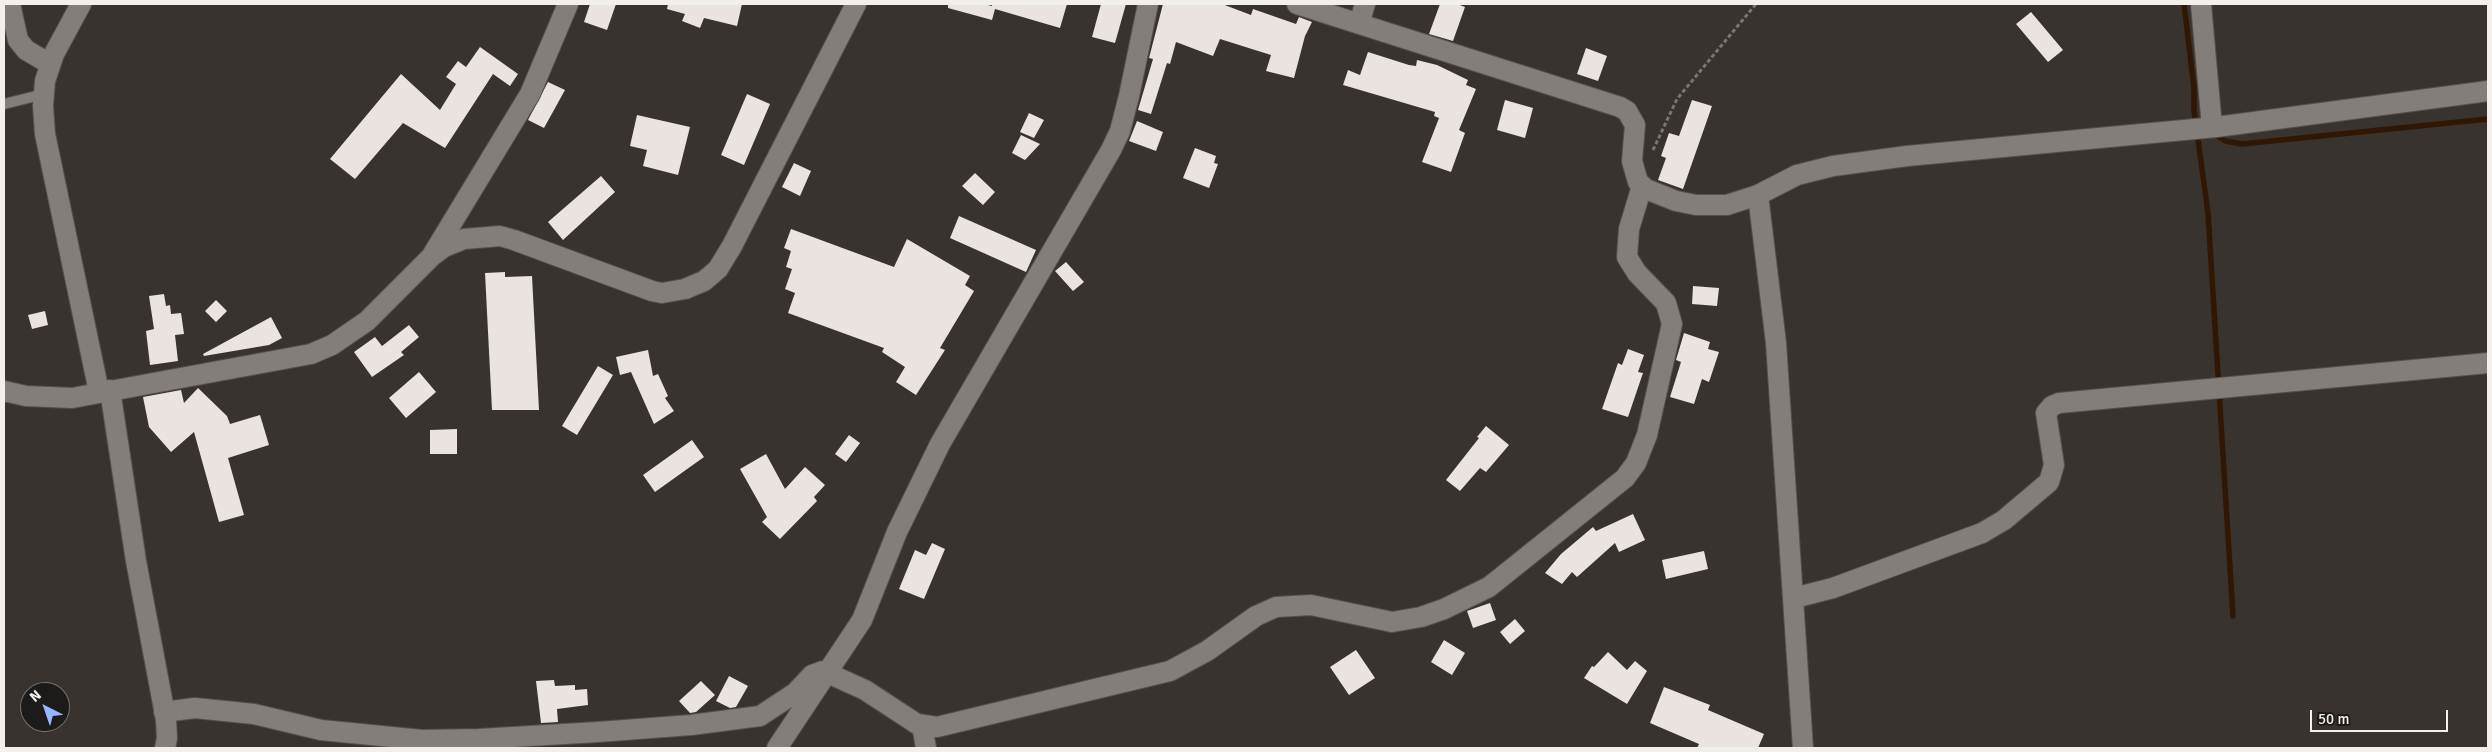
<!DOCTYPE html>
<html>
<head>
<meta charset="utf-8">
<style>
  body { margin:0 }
  #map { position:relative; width:2492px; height:752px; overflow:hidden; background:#38332f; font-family:Signika,sans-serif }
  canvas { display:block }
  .frame { position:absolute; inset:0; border:5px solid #f2efed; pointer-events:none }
  .north { position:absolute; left:20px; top:682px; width:50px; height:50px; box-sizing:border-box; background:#1d1b19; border:1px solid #72706e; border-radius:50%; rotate:319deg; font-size:14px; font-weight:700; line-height:20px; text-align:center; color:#f2efed }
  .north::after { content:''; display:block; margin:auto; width:18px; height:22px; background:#97b6fd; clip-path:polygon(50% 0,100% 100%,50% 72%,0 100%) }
  .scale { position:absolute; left:2310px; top:710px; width:138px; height:22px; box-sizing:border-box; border:2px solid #f2efed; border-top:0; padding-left:6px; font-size:15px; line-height:18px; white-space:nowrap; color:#f2efed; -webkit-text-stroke:4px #1d1b19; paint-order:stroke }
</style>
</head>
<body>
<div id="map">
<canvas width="2492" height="752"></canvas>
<div class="frame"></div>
<div class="north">N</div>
<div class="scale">50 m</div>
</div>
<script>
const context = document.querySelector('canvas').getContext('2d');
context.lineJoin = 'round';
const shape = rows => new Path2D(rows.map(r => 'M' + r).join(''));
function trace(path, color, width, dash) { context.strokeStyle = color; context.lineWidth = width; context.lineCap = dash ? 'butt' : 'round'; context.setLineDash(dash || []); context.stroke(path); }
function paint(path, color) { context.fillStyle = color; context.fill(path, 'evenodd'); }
trace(shape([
  [2184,4,2194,88,2194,110,2208,213,2233,616],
  [2213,133,2225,141,2242,144,2488,119]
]), '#2f1704', 5.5);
paint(shape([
  [590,4,616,4,607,30,584,22],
  [668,4,742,4,737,26,704,18,700,28,682,21,685,14,667,9],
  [948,4,984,4,992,6,992,4,1067,4,1060,28,995,9,992,20,948,8],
  [1101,4,1126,4,1115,43,1092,37],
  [1163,4,1222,4,1251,15,1253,9,1296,24,1299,17,1312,22,1305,36,1294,78,1266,71,1271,55,1220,39,1213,56,1176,42,1170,64,1167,63,1151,114,1138,110,1153,59,1149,58],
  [1440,4,1457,4,1465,7,1453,41,1429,34],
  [2031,12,2063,50,2048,62,2016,24],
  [480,47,518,74,510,86,493,74,445,148,403,123,355,179,330,159,401,74,440,110,456,84,446,77,458,61,466,67],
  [1586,48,1607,56,1598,81,1577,74],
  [1368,52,1409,65,1416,66,1417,60,1437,65,1468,80,1466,85,1476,89,1459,130,1465,133,1451,172,1422,162,1439,118,1434,116,1435,112,1343,85,1348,70,1360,75],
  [548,82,565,90,544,128,528,120],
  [747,94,770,104,744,165,721,155],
  [1505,100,1533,108,1525,138,1497,130],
  [1692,100,1712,106,1683,189,1658,180,1666,158,1661,156,1669,133,1679,136],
  [1029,113,1044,120,1034,138,1020,132],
  [637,115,690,127,678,175,643,166,647,150,630,146],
  [1137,121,1163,132,1156,151,1129,141],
  [1021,135,1040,144,1025,160,1012,153],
  [1195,148,1216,156,1214,163,1218,164,1209,188,1183,178],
  [794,163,811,171,800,196,782,187],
  [975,173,995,192,983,205,962,186],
  [601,176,615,192,563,240,548,222],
  [959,216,1036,250,1026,272,950,238],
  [791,229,894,267,907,239,970,276,965,285,974,291,940,348,945,350,916,395,896,382,905,367,882,352,884,348,788,313,795,293,785,289,792,269,786,267,791,251,784,248],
  [1066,262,1084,282,1073,291,1055,271],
  [505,272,505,277,532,276,539,410,492,410,485,273],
  [1693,286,1719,288,1717,306,1692,304],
  [164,294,166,306,170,305,171,314,181,313,184,334,175,335,178,361,150,365,146,331,154,329,149,296],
  [216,300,227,311,216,322,205,311],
  [45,311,48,325,32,329,28,315],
  [271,317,282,338,269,345,204,356,203,354],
  [409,325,419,337,401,352,404,355,372,377,354,352,375,337,382,346],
  [1684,333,1710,342,1708,349,1719,352,1709,382,1702,379,1694,404,1670,397,1681,362,1676,360],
  [1628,349,1644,355,1638,372,1643,373,1628,417,1602,409,1618,363,1622,365],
  [648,350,653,376,658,374,668,396,665,398,674,411,654,424,631,372,620,375,616,357],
  [598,366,613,375,577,435,562,426],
  [419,372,436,392,406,418,389,398],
  [198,388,227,416,230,424,260,415,269,445,228,458,244,515,219,522,194,432,171,452,149,427,143,397,181,390,184,403],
  [1486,426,1509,445,1486,472,1480,468,1460,491,1446,480,1479,438,1477,437],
  [457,429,457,454,430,454,430,430],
  [849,435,860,443,846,462,835,454],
  [692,440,704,457,655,492,643,475],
  [766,454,785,489,805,467,825,485,814,497,817,501,780,539,762,522,767,517,740,469],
  [1633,514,1645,540,1619,552,1615,543,1577,577,1572,572,1562,584,1545,573,1561,554,1593,527,1596,531],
  [932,543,945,549,924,599,899,589,915,550,926,555],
  [1704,551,1708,569,1666,579,1662,560],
  [1490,603,1496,620,1473,628,1467,611],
  [1515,619,1525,631,1510,644,1500,632],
  [1444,640,1465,653,1452,675,1431,662],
  [1356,650,1375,678,1349,695,1330,667],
  [1608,652,1627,670,1635,661,1647,671,1627,704,1584,678,1592,666,1594,667],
  [729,676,748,686,736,707,730,708,716,701],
  [554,680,555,686,575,685,575,690,587,689,588,705,557,709,558,722,541,723,536,681],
  [701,681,715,695,696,712,690,713,679,701],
  [1664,687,1710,705,1708,710,1764,734,1758,748,1697,748,1699,744,1650,723]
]), '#eae3df');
const lane = shape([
  [4,104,44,94]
]);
const street = shape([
  [10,4,18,40,26,50,50,64],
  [81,4,54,54,45,81,43,106,45,134,99,392],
  [1297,4,1620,107,1627,111,1635,125,1632,161,1638,182,1646,189,1676,201,1696,205,1727,205,1758,195,1797,175,1833,166,1907,156,2216,127,2488,91],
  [2201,4,2212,127],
  [1359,24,1365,4],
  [1758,195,1776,343,1803,748],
  [433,254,530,94,568,4],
  [110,390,136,561,166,720,167,738,165,748],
  [4,391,26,396,72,398,311,354,332,345,367,321,432,256,444,247,464,239,500,236,514,240,652,291,662,293,685,289,704,281,718,269,732,246,856,4],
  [1794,598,1833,588,1982,533,2004,520,2049,482,2054,465,2046,413,2052,406,2059,403,2488,363],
  [164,712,195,708,254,714,321,730,422,740,479,739,598,732,691,725,760,716,795,693,812,675,823,671,865,690,917,724,937,727,1170,671,1207,651,1256,616,1276,607,1311,605,1392,622,1421,617,1444,609,1489,587,1625,478,1636,463,1647,435,1672,324,1666,303,1637,273,1627,257,1629,229,1642,186],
  [924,726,923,731,926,748],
  [777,748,862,620,897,532,940,444,1111,150,1120,131,1129,96,1148,4]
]);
trace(lane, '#56514f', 12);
trace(street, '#56514f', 22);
trace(shape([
  [1653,150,1677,99,1756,4]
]), '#7b7673', 3, [4, 2.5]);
trace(lane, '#847e7a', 10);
trace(street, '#847e7a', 20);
</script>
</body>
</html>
